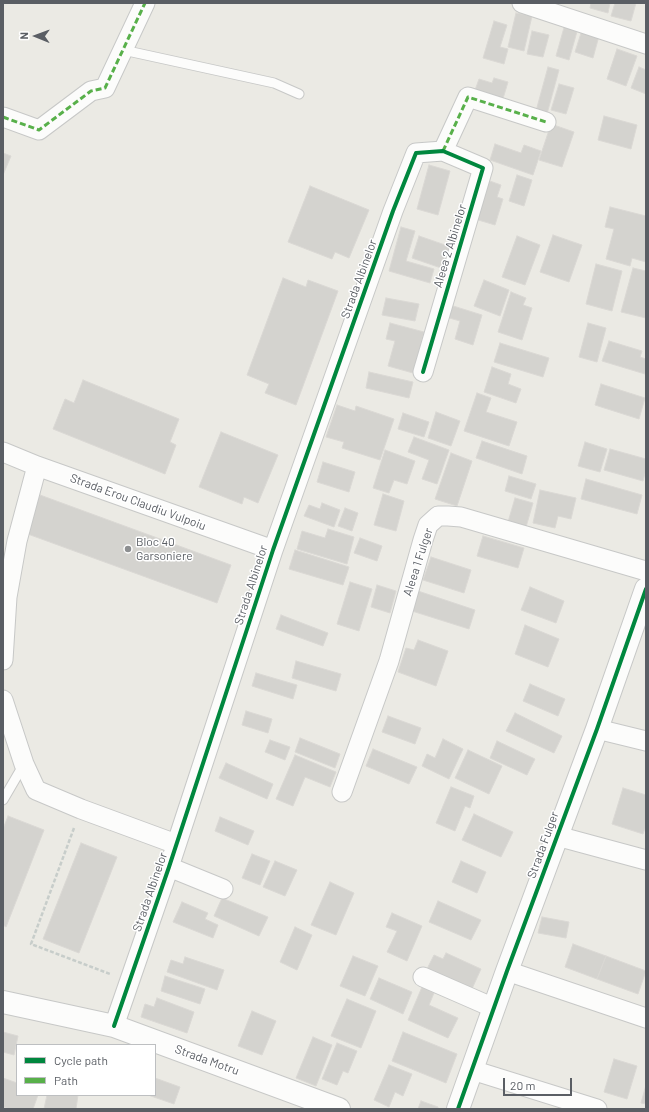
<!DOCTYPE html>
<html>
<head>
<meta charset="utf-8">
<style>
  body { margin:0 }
  #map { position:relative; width:649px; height:1112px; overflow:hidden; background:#ebeae4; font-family:Barlow,sans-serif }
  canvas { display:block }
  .frame { position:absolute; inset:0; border:4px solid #5a5e64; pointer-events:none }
  .legend { position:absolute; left:16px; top:1044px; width:140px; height:52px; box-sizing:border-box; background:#fff; border:1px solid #bdbfc1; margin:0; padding:5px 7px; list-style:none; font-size:12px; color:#5a5e64 }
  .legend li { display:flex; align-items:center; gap:8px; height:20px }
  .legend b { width:20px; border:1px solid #bdbfc1 }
  .north { position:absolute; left:16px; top:16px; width:40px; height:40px; -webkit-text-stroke:3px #fff; paint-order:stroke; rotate:271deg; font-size:11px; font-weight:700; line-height:16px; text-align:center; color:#5a5e64 }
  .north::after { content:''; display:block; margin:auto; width:14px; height:18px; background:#5a5e64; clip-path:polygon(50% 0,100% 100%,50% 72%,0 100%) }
  .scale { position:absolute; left:503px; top:1078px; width:69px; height:18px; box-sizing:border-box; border:2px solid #5a5e64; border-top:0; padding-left:5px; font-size:12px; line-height:14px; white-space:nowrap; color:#5a5e64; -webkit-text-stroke:3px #fff; paint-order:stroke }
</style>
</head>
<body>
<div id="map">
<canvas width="649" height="1112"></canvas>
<div class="frame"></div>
<ul class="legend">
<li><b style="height:5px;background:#00873e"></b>Cycle path</li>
<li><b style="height:5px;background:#58b04a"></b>Path</li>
</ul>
<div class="north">N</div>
<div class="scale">20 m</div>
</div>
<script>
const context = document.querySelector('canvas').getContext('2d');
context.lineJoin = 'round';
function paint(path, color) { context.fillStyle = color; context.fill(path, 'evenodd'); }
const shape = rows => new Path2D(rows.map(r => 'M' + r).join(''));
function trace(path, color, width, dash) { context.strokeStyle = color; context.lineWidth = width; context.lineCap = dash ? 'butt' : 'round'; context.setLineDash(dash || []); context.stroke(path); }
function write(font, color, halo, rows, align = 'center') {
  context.font = font + ' Barlow,sans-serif'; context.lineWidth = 3; context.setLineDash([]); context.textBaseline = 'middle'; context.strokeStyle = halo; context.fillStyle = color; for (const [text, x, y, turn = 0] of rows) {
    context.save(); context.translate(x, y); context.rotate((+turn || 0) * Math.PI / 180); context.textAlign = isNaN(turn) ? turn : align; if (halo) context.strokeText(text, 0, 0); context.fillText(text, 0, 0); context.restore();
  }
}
const building = shape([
  [591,3,610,3,608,13,590,8,591,3],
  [615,3,636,3,631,21,611,16,615,3],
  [516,13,532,16,524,51,508,47,516,13],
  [494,21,507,25,500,47,508,49,504,64,483,58,494,21],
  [565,24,578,28,569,60,556,56,565,24],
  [582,30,599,36,593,58,575,52,582,30],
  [532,31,549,35,543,57,527,54,532,31],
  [617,49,637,56,626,86,607,79,617,49],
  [548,67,559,70,547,114,536,111,548,67],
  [639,67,646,70,646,94,631,88,639,67],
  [494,78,508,82,502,102,474,93,479,79,492,83,494,78],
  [559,84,574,88,566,114,551,110,559,84],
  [604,116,637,125,631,149,598,140,604,116],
  [551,124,574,132,562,167,539,160,551,124],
  [495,144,521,153,524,145,541,151,533,175,490,160,495,144],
  [3,153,11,156,3,175,3,153],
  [429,165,450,171,438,215,417,209,429,165],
  [517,175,532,180,524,206,509,201,517,175],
  [487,180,501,185,497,197,503,199,495,225,475,219,487,180],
  [310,186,369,210,349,258,335,252,332,259,288,242,310,186],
  [610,207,646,216,646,262,632,258,630,266,606,259,614,229,605,227,610,207],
  [401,227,415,231,406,261,434,269,430,283,389,271,401,227],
  [553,235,582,245,569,282,540,272,553,235],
  [419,236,451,247,444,269,412,258,419,236],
  [517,236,540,245,525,285,502,277,517,236],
  [596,264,622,271,612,311,586,304,596,264],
  [633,268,646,271,646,318,621,312,633,268],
  [283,278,306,287,308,280,338,291,296,405,265,393,269,384,247,375,283,278],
  [484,280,509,290,500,316,474,306,484,280],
  [511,292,526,298,523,305,532,308,522,340,498,332,511,292],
  [386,298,419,304,415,321,382,315,386,298],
  [450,305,482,315,473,345,455,339,460,321,446,317,450,305],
  [390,323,424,332,413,373,388,366,395,341,386,339,390,323],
  [588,323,606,328,597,362,579,357,588,323],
  [609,341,642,351,640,357,646,359,645,374,602,361,609,341],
  [500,343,549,358,543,377,494,362,500,343],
  [492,367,511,374,508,384,521,389,516,403,484,392,492,367],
  [369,372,413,382,409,398,366,388,369,372],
  [83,380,179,419,170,442,176,445,165,474,53,429,65,399,74,403,83,380],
  [601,384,645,398,639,419,595,405,601,384],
  [477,393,491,398,486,412,517,422,509,446,464,431,477,393],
  [337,405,355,411,356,406,394,419,380,460,342,448,344,442,326,437,337,405],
  [436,412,460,421,451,446,428,438,436,412],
  [403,413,429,422,424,437,398,429,403,413],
  [221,432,278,455,258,503,244,497,242,504,199,487,221,432],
  [414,437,449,450,437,484,422,479,429,460,408,452,414,437],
  [482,441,527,456,522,474,476,458,482,441],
  [585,442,607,449,600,472,578,466,585,442],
  [610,449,646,459,646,470,643,481,604,470,610,449],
  [385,450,415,461,407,484,394,480,389,493,373,488,385,450],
  [451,453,472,461,457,506,435,499,451,453],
  [323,462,355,472,349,492,317,482,323,462],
  [509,476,536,484,531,499,505,491,509,476],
  [586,479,642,495,637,514,581,499,586,479],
  [540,490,576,498,571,519,558,516,555,528,533,523,540,490],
  [383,494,404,501,396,531,374,525,383,494],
  [40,495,231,565,217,603,25,533,40,495],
  [515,498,533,503,526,527,508,522,515,498],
  [322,503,340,510,334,527,304,516,309,505,320,509,322,503],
  [345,508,358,513,352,531,338,526,345,508],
  [328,529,354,537,347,564,297,549,302,531,325,538,328,529],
  [483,536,524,548,518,568,477,556,483,536],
  [360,538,382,546,377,561,354,553,360,538],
  [295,550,349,567,343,585,289,569,295,550],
  [431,557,471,570,464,593,423,580,431,557],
  [350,582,372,589,359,631,337,624,350,582],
  [377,585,396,591,390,613,371,607,377,585],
  [530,587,564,601,556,623,521,610,530,587],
  [418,591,475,610,469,629,412,611,418,591],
  [281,615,328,633,323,646,276,629,281,615],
  [525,625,559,639,548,667,515,654,525,625],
  [418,640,448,651,436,686,398,672,406,648,414,650,418,640],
  [296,661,341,674,336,691,292,678,296,661],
  [256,673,297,685,293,699,252,686,256,673],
  [530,684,565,699,558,716,523,701,530,684],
  [246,711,272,719,268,733,242,725,246,711],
  [515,713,562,736,554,753,506,731,515,713],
  [388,716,421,728,415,744,382,732,388,716],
  [300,738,340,754,335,768,295,752,300,738],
  [443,739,463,749,449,779,422,766,427,754,435,758,443,739],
  [270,740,290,747,285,760,265,752,270,740],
  [497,741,535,759,527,775,490,758,497,741],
  [373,749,417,767,409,784,366,766,373,749],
  [468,750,502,766,489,794,455,778,468,750],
  [295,755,336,772,330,787,305,777,293,806,276,799,295,755],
  [226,763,273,784,267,799,219,778,226,763],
  [451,787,474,796,470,808,465,806,455,831,436,823,451,787],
  [623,788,646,795,646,826,643,834,612,824,623,788],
  [474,814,513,832,501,857,462,840,474,814],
  [8,816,44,830,6,927,3,925,3,829,8,816],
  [220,817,254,831,248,845,215,831,220,817],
  [81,843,117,857,79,953,43,939,81,843],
  [252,854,270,861,260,885,242,878,252,854],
  [275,861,297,870,285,896,263,887,275,861],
  [461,861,486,872,477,893,452,882,461,861],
  [330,882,354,893,336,935,311,925,330,882],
  [222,898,268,917,259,936,214,916,222,898],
  [438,901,481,920,471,940,429,922,438,901],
  [182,902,208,913,205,919,218,925,213,938,173,922,182,902],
  [392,913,422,926,407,961,387,952,397,931,386,927,392,913],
  [542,917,569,922,566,938,538,933,542,917],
  [295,927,312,935,297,970,280,962,295,927],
  [573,944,606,956,597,979,565,967,573,944],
  [446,953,481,969,471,991,426,971,434,955,443,959,446,953],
  [353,956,378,966,365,996,340,986,353,956],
  [606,956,646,971,638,994,597,979,606,956],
  [185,957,224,970,217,990,167,972,171,960,183,964,185,957],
  [165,976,205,989,200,1004,161,991,165,976],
  [379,978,412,992,403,1014,370,999,379,978],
  [422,987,434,993,429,1005,458,1018,448,1038,408,1020,422,987],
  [157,998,194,1012,187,1033,141,1017,145,1004,154,1007,157,998],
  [347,999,376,1011,361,1048,331,1036,347,999],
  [252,1011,276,1021,262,1055,238,1046,252,1011],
  [3,1032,18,1036,14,1055,3,1052,3,1032],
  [403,1032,457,1054,446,1083,392,1061,403,1032],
  [313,1037,332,1045,316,1086,296,1078,313,1037],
  [337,1043,357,1051,348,1073,343,1071,337,1085,322,1079,337,1043],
  [614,1059,637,1066,627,1099,604,1092,614,1059],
  [389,1065,412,1074,403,1096,395,1092,389,1107,374,1100,389,1065],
  [3,1078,17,1083,17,1095,38,1095,33,1109,10,1109,3,1107,3,1078],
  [155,1078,180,1087,174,1104,148,1095,155,1095,155,1078],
  [646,1085,646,1104,641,1103,646,1085],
  [47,1095,78,1095,76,1109,44,1109,47,1095],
  [421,1101,438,1107,438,1109,418,1109,421,1101]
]);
paint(building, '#d4d3cf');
trace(building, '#dad8d4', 1);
const service = shape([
  [123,50,274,83,299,94],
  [3,800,24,764]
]);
const minor = shape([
  [522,3,646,44],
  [3,117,39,130,91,91,105,88,145,3],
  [443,151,468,97,546,122],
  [3,452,37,466,273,550],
  [3,660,7,597,17,541,37,466],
  [3,700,24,764,36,790,81,809,176,844],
  [597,729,646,741],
  [342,792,389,661,423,540,428,525,438,516,448,516,461,517,646,571],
  [557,836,646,860],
  [169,867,223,889],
  [507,971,646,1018],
  [423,977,494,1008],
  [114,1026,169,867,273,550,393,211,416,153,443,151,483,168,423,372],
  [472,1070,597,1109]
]);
const tertiary = shape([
  [3,1002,114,1026,339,1109],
  [458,1109,507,971,597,729,646,589]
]);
trace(service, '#c7c8c7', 11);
trace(minor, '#c7c8c7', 21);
trace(tertiary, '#c7c8c7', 24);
trace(shape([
  [74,828,31,944,110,974]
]), '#c7cdca', 2.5, [4, 2]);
trace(service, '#fcfcfb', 9);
trace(minor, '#fcfcfb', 19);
trace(tertiary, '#fcfcfb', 22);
trace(shape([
  [3,117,39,130,91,91,105,88,145,3],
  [443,151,468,97,546,122]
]), '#58b04a', 3, [6, 3]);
trace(shape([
  [114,1026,169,867,273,550,393,211,416,153,443,151,483,168,423,372],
  [458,1109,507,971,597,729,646,589]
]), '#00873e', 4);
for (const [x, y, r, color] of [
  [128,549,4,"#8d8f91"]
]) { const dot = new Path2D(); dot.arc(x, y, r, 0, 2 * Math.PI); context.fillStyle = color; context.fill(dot); trace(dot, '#fff', 1.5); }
write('12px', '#5a5e64', '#fff', [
  ["Aleea 2 Albinelor",450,246,-73],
  ["Strada Albinelor",359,279,-70],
  ["Strada Erou Claudiu Vulpoiu",138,502,20],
  ["Aleea 1 Fulger",418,562,-72],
  ["Strada Albinelor",251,585,-72],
  ["Strada Fulger",543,845,-70],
  ["Strada Albinelor",150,892,-71],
  ["Strada Motru",207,1060,20]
]);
write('12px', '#5a5e64', '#fff', [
  ["Bloc 40",136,542],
  ["Garsoniere",136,556]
], 'left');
</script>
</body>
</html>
